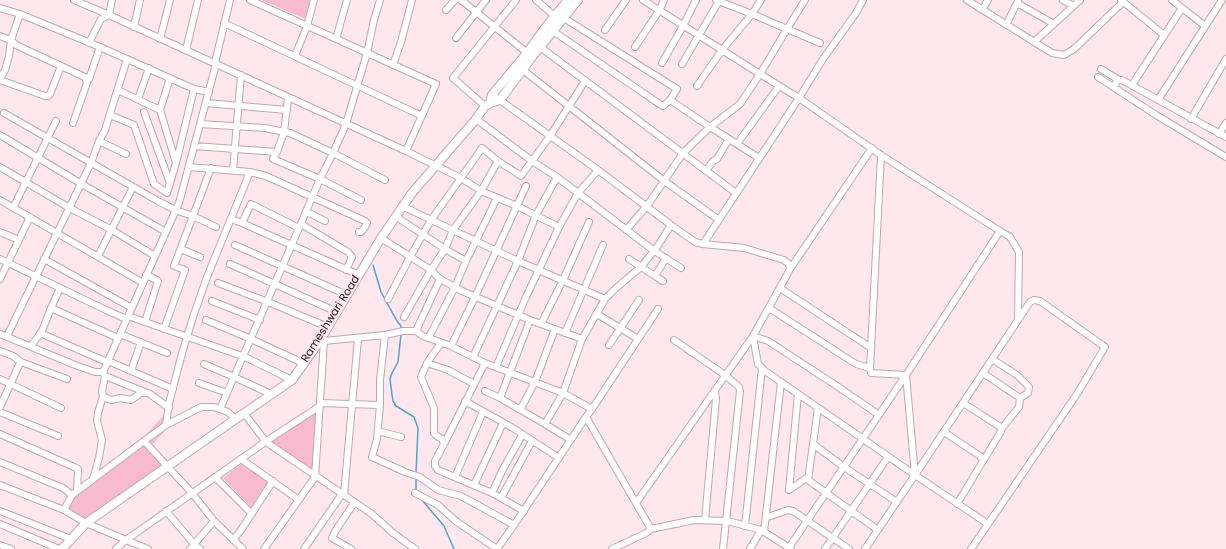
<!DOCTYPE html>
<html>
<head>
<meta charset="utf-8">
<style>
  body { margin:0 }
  canvas { display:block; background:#ffe7ee }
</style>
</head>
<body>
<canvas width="1226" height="549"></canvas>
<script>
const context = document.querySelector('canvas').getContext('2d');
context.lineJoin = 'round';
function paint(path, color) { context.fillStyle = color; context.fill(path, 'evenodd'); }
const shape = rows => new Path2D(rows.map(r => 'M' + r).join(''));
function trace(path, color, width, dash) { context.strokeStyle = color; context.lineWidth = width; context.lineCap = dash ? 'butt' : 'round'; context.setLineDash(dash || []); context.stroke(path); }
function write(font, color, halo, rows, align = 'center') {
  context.font = font + ' Poppins,sans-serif'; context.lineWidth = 4; context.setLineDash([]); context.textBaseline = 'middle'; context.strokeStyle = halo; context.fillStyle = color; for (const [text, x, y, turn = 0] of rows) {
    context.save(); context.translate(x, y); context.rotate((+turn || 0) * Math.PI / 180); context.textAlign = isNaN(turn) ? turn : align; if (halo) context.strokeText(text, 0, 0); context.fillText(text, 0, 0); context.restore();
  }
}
paint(shape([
  [261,0,311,0,306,19],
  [317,408,312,471,270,441],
  [165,414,173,422,150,447,142,439],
  [143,444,162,466,85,521,67,509,74,496],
  [241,463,268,482,251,507,223,478]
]), '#f7bace');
trace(shape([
  [373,265,381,292,397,321,401,326,401,330],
  [401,334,398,362,392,373,390,379,392,395,393,401,396,406,414,417,418,428,416,474],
  [416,478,416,490,417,492],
  [422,500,444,526,454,549]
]), '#4ba5d2', 1.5);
const minor = shape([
  [74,0,109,15,406,151,461,178,482,148,498,161,481,191,517,206,559,227,526,297,496,367],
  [250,0,436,84,406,151],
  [461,0,530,55],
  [536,0,558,19],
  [643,0,760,74,787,29,820,43],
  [716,0,752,14,787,29,805,0],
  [863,0,856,13,823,59,799,98,881,155],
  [967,0,1052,53,1064,55,1074,49,1123,2],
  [1063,0,1073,6],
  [1121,0,1164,35],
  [1172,0,1205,26],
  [1017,3,1054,24],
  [0,8,20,14,100,47,194,89,209,92],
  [446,10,455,0],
  [982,10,988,0],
  [564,18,677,89,670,100,710,127,740,104,760,74,799,98,703,244],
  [224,23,422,116],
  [1006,25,1018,1],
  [134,27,140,0],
  [605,30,626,0],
  [553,31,658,103,663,106,670,100],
  [0,36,11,40,20,14],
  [456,38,486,0],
  [160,39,170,0],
  [336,39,347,0],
  [11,40,16,45,89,79,100,47],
  [1034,42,1080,0],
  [89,43,101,19,109,15,112,0],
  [540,47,736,193],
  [635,47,659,11,664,0],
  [186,50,198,0],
  [295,56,307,26,314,0],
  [215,63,230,0],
  [662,63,683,26,696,0],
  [682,64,719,1],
  [393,65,401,42,412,0],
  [1101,69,1119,80],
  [523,70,663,180,719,220],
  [1098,77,1156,115,1226,157],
  [0,79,5,70,9,56,11,40],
  [0,80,45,96,48,96,50,94,61,66],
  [1132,85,1182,8],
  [697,86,722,50,752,14,761,0],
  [1113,87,1118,80,1122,80,1226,137],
  [118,90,160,110,176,163,194,89],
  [497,98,598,170,671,225,695,242,703,244,744,248,784,260,791,266,788,273,753,336,758,364,765,371,915,475,865,549],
  [138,99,149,68],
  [1158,100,1222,0],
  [206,103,287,110],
  [485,106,453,78,516,0],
  [160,110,170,78],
  [4,113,158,201,175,210,193,216,216,227],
  [110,115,134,125,154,184,167,193,170,183,144,112],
  [476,119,532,161,557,177,653,250,681,268],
  [1191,119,1226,59],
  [73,123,87,83,85,77],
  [200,124,265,128,290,133,333,153,385,180],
  [1219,134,1226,123],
  [0,135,80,183,166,232],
  [99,141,126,154],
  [737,144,779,86],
  [194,146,277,152,284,132,288,98],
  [277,152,273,159,320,179,361,200],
  [881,155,1000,231,906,375,871,373,870,368,881,155],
  [498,161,521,176,550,136,585,81],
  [0,167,68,207,112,230,155,256],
  [233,170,241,75],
  [706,171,713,161,717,159,729,139],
  [250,172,266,176,365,221,367,223,365,227,361,232,359,232],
  [170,183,176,163],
  [0,200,143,283],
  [402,206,518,261,605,299],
  [13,208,56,121],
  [307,212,325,221],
  [395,216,445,249,466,261],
  [231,219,242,223,251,204,299,228,320,179,333,153,346,124,367,53,374,20,380,0],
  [242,223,359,275],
  [301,224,348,252,352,257,346,270],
  [559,227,578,193,598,170],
  [626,230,647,206,683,153,710,127,759,158],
  [1000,231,1010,237,1019,252,1018,320],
  [0,232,19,240],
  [381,238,431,270,440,279,462,291,530,320,582,339],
  [235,245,347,295],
  [181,249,200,257],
  [98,256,133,187],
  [0,259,106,310,126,319],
  [44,259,132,308],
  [629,259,655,276,666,258],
  [230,264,337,312],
  [790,269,872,148],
  [655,276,663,281],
  [0,279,30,217],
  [218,283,268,302,328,327],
  [780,288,871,348],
  [388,299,410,257,431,220,461,178,481,191,453,230,445,249,431,270,404,317],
  [212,301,260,320],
  [51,308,60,288],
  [769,308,856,364,870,368],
  [597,314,638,339],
  [128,316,245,357,292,380],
  [206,320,251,339,303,363],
  [530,320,500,398,545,424,571,440],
  [145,322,158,281,157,280,146,275],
  [541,324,563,280,589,222],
  [164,329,185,270,174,266,211,168],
  [416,331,440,279],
  [40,333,107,362],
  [565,333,603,245],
  [0,334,75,365,95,372,103,372,179,203,216,64],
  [120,334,167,353],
  [7,336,91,163,99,141,105,130,127,59],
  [429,337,455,287,466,261,497,198],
  [674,340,725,375,739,387,740,391,723,549],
  [324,341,385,335,403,331,416,331,423,336,451,346,485,363,563,393,592,409,586,417,651,529,694,520,728,521,761,530,791,549],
  [441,343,427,363,421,377,434,408,434,433,437,436,442,439,444,444,485,363],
  [609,345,639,300],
  [31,346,42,331,51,308,118,338],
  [451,346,475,297,526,186],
  [0,351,13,356,21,362],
  [473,357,518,261,536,215,557,177],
  [108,361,173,389],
  [427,363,448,370,474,384],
  [204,364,234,377,271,394],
  [131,371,141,342],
  [983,373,1020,398],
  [105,376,150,394,169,408],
  [0,379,61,408],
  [199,383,227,393],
  [485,391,500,398],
  [798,394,789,490,808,477],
  [103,396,108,399,112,400,120,398,131,400,141,393,145,393],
  [465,401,513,428,559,458],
  [320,403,380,405,377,439,372,457,405,472,420,477,438,490,461,496,514,525],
  [963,403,1002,428],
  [380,405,380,380,385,335],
  [0,407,18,367,21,362,67,379],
  [818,408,808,480,878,530],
  [220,409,299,228],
  [592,409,658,309],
  [520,410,535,382,555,329],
  [0,412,58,436],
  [244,413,266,442,344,495,358,338],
  [545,424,563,393,582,339,605,299,615,289,641,267,657,247,671,225],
  [166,425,169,403,183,350,193,317,207,277,250,172,189,167],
  [378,431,401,437],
  [944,432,980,456,983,460],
  [0,434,74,467,78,469,77,491],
  [144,441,166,425,201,407,214,407,220,409,228,412,235,419],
  [444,444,435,461,435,466,438,470,492,493,524,511],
  [813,444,844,467,897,502],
  [241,459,299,500],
  [0,462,63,488,72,495,64,510,86,523,126,540,268,440,320,406],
  [915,475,988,524],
  [215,477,252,514],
  [455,477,483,412],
  [93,479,99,458,102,440,97,421,98,413,103,396,102,391,105,376,103,372],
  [0,485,64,510],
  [474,485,503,423],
  [415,493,438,505,457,522,497,549],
  [492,493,502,471,522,435],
  [72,495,144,441,192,493,214,521],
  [344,495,372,514,393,533,415,549],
  [501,498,532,441],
  [636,503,753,336,768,341,837,386,879,415],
  [957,504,1000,433,1002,428,1019,407,1020,398,1028,393,1029,387,1017,375,992,359],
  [0,511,71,539],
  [166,511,194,544,200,549],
  [766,517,771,516,788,510,793,511,849,549],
  [705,520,716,399,715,390],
  [0,524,59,549],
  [745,526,762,368],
  [764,532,781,382],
  [233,540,241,530,273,481],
  [0,545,11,549],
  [116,549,126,540,148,549],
  [190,549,214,521,243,549],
  [264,549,315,477,324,341,323,338],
  [304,549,342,494],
  [351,549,332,538,336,530,354,503],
  [497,549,514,525,586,417],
  [612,549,646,533,651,529],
  [750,549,761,530],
  [788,549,906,375,915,475,1030,302,1034,300,1040,301,1105,347,1077,394,971,549],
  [825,549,888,457]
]);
const major = shape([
  [490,103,492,95,527,53,545,28,568,0],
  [62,549,86,523,292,380,319,342,381,238,412,193,476,119,485,106,490,103,500,100,532,57,578,0]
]);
trace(minor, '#bea8af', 8);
trace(major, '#bea8af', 10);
trace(minor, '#fff', 6);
trace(major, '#fff', 8);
write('11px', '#221a1c', '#ffe7ee', [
  ["Rameshwari Road",331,319,-58]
]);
</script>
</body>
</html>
